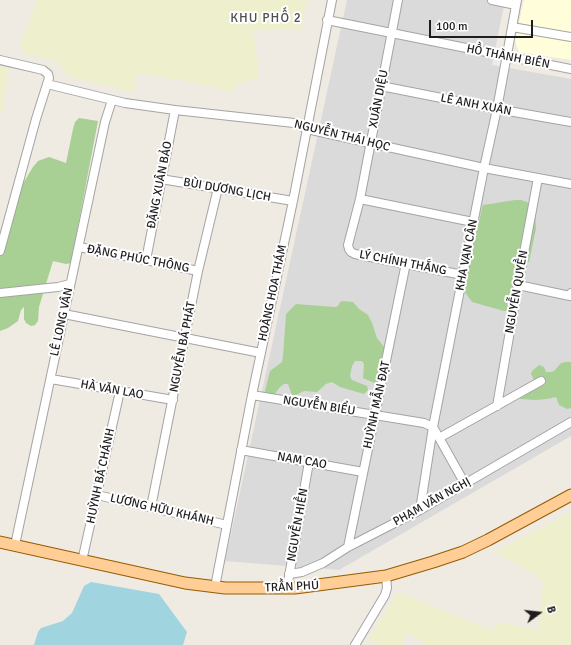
<!DOCTYPE html>
<html>
<head>
<meta charset="utf-8">
<style>
  body { margin:0 }
  #map { position:relative; width:571px; height:645px; overflow:hidden; background:#efeae2; font-family:Signika,sans-serif }
  canvas { display:block }
  .north { position:absolute; left:519px; top:593px; width:40px; height:40px; -webkit-text-stroke:3px #fff; paint-order:stroke; rotate:75deg; font-size:11px; font-weight:700; line-height:16px; text-align:center; color:#1d1d1d }
  .north::after { content:''; display:block; margin:auto; width:14px; height:18px; background:#1d1d1d; clip-path:polygon(50% 0,100% 100%,50% 72%,0 100%) }
  .scale { position:absolute; left:429px; top:20px; width:104px; height:18px; box-sizing:border-box; border:2px solid #1d1d1d; border-top:0; padding-left:5px; font-size:12px; line-height:14px; white-space:nowrap; color:#1d1d1d; -webkit-text-stroke:3px #fff; paint-order:stroke }
</style>
</head>
<body>
<div id="map">
<canvas width="571" height="645"></canvas>
<div class="north">B</div>
<div class="scale">100 m</div>
</div>
<script>
const context = document.querySelector('canvas').getContext('2d');
context.lineJoin = 'round';
function paint(path, color) { context.fillStyle = color; context.fill(path, 'evenodd'); }
const shape = rows => new Path2D(rows.map(r => 'M' + r).join(''));
function trace(path, color, width, dash) { context.strokeStyle = color; context.lineWidth = width; context.lineCap = dash ? 'butt' : 'round'; context.setLineDash(dash || []); context.stroke(path); }
function write(font, color, halo, rows, align = 'center') {
  context.font = font + ' Signika,sans-serif'; context.lineWidth = 4; context.setLineDash([]); context.textBaseline = 'middle'; context.strokeStyle = halo; context.fillStyle = color; for (const [text, x, y, turn = 0] of rows) {
    context.save(); context.translate(x, y); context.rotate((+turn || 0) * Math.PI / 180); context.textAlign = isNaN(turn) ? turn : align; if (halo) context.strokeText(text, 0, 0); context.fillText(text, 0, 0); context.restore();
  }
}
paint(shape([
  [347,0,505,0,492,65,571,79,571,436,339,570,225,561]
]), '#dbdada');
paint(shape([
  [524,0,571,0,571,60,519,52,515,41]
]), '#fffdda');
paint(shape([
  [37,0,307,0,301,30,253,30,259,78,236,84,233,92,190,82,137,73,134,92,70,77,64,72,59,62,25,54,20,46],
  [0,66,9,68,2,113,0,113],
  [571,512,571,645,421,645,423,641,407,632,403,645,381,645,368,640,398,592,493,631,496,622,538,630,543,583,535,574,495,552]
]), '#eeefcc');
paint(shape([
  [79,118,98,121,71,263,66,264,53,261,39,307,38,321,35,325,31,326,26,323,24,319,24,307,21,310,18,321,8,328,0,331,0,238,11,222,22,185,33,167,38,161,49,157,66,163,73,129,75,122],
  [515,200,521,200,527,202,535,211,536,229,529,262,518,263,512,307,509,311,504,311,472,302,464,291,482,208,483,205],
  [343,301,353,302,359,309,368,315,372,323,377,338,385,348,378,381,374,383,363,378,364,364,362,361,355,361,352,366,350,376,352,380,367,386,368,390,364,394,340,387,332,382,326,384,317,392,304,391,296,395,292,395,288,384,284,384,279,388,271,400,267,401,265,391,270,371,282,362,283,356,286,314,296,304,335,307,338,306,340,302],
  [566,362,571,362,571,408,567,409,559,405,556,397,547,399,536,400,520,399,517,391,534,380,531,374,532,371,539,365,544,367,546,372,550,372,554,371,561,363]
]), '#a9d094');
paint(shape([
  [91,582,159,594,187,632,183,645,34,645,38,632,41,628,63,621,72,613,84,586]
]), '#a0d4df');
const minor = shape([
  [398,0,360,199,348,245,349,249,351,252,355,254,463,275],
  [492,0,516,5],
  [327,20,571,69],
  [512,27,571,37],
  [0,60,43,70,48,74,49,78,36,119,0,251],
  [47,84,125,103,175,110,294,123,307,129,370,143,484,168,571,184],
  [381,86,497,109,571,122],
  [161,179,293,201],
  [360,199,473,222],
  [79,247,146,260,198,271],
  [146,260,175,110],
  [518,285,570,296,571,293],
  [0,293,58,287,70,284],
  [64,314,261,353],
  [51,379,173,400],
  [252,395,424,423,433,427,465,484],
  [497,406,518,285,538,178],
  [439,438,541,381],
  [241,450,363,472],
  [97,495,227,525],
  [151,507,198,271,218,188],
  [420,510,433,427,484,168,497,109,517,0],
  [15,545,105,122,112,100],
  [348,547,406,263],
  [82,561,120,391],
  [289,574,302,572,323,563,348,547,420,510,571,422],
  [215,587,252,395,293,201,332,0],
  [287,588,309,462],
  [355,645,385,595,387,588,386,576]
]);
const major = shape([
  [0,542,185,583,225,588,295,588,386,576,433,562,463,552,488,540,571,495]
]);
trace(minor, '#a4a4a4', 10);
trace(major, '#955c00', 13);
trace(minor, '#fff', 8);
trace(major, '#ffcd96', 11);
write('12px', '#1d1d1d', '#fff', [
  ["HỒ THÀNH BIÊN",508,57,11],
  ["XUÂN DIỆU",379,99,-79],
  ["LÊ ANH XUÂN",476,105,11],
  ["NGUYỄN THÁI HỌC",342,136,14],
  ["ĐẶNG XUÂN BẢO",160,185,-79],
  ["BÙI DƯƠNG LỊCH",227,190,10],
  ["KHA VẠN CÂN",467,255,-79],
  ["ĐẶNG PHÚC THÔNG",138,259,11],
  ["LÝ CHÍNH THẮNG",403,263,11],
  ["NGUYỄN QUYỀN",517,292,-80],
  ["HOÀNG HOA THÁM",273,293,-78],
  ["LÊ LONG VÂN",62,322,-78],
  ["NGUYỄN BÁ PHÁT",183,347,-79],
  ["HÀ VĂN LAO",112,390,10],
  ["HUỲNH MẪN ĐẠT",377,405,-78],
  ["NGUYỄN BIỂU",319,406,9],
  ["NAM CAO",302,461,10],
  ["HUỲNH BÁ CHÁNH",101,476,-78],
  ["PHẠM VĂN NGHỊ",432,502,-29],
  ["LƯƠNG HỮU KHÁNH",162,510,13],
  ["NGUYỄN HIỀN",298,525,-80],
  ["TRẦN PHÚ",292,587,-3]
]);
context.letterSpacing = '1px';
write('13px', '#505050', '#fff', [
  ["KHU PHỐ 2",266,19]
]);
context.letterSpacing = '0px';
</script>
</body>
</html>
